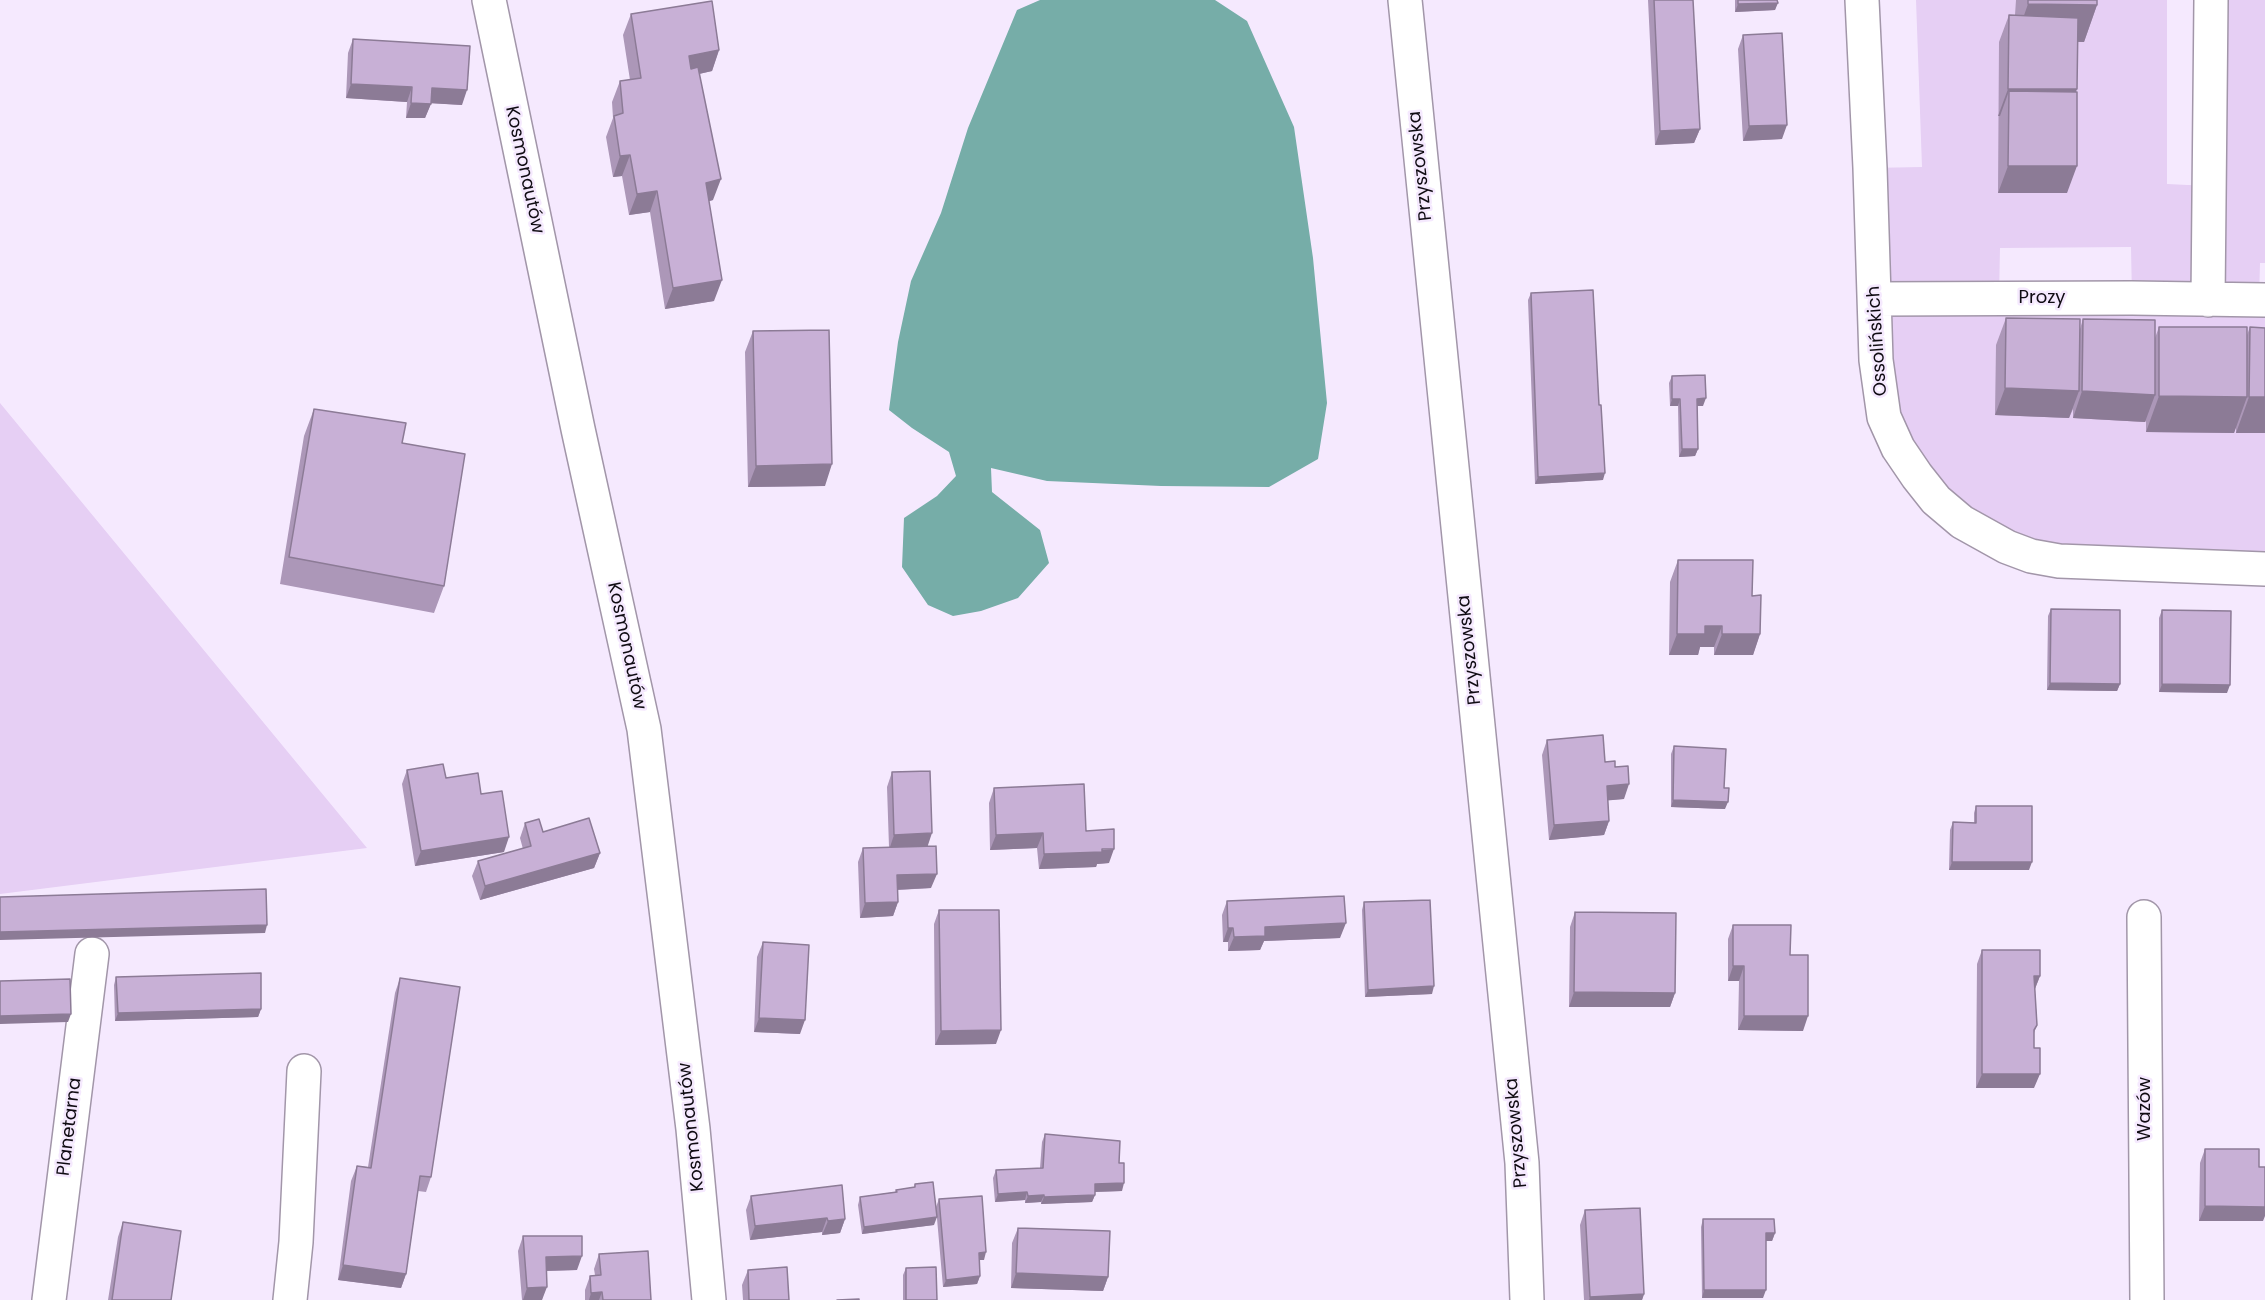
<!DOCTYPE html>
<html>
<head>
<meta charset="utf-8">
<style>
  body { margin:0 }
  canvas { display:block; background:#f5e9fe }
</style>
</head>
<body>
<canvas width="2265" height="1300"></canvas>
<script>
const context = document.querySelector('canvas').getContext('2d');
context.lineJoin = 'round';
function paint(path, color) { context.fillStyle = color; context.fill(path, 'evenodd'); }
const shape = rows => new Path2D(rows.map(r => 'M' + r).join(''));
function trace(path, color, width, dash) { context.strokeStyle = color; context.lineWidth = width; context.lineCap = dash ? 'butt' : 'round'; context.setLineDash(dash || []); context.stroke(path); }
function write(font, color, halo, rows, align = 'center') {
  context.font = font + ' Poppins,sans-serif'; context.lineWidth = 5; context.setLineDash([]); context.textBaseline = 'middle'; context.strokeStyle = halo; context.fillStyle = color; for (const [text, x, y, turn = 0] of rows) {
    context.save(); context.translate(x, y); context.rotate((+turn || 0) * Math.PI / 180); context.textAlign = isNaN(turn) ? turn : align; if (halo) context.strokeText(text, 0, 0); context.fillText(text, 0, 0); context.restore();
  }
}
paint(shape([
  [1916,0,2167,0,2167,184,2209,186,2211,0,2265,0,2265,263,2260,263,2259,300,2265,301,2265,569,2007,547,1898,448,1870,168,1922,167],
  [2000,248,2131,247,2132,298,1999,298],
  [0,403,367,848,0,894]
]), '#e6cff4');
paint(shape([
  [1040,0,1215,0,1247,21,1294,127,1313,258,1327,403,1318,459,1269,487,1161,486,1047,481,991,468,992,492,1040,530,1049,563,1018,598,981,611,953,616,928,605,902,567,904,518,937,496,956,476,949,452,912,428,889,410,898,342,911,281,941,213,968,128,1017,10]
]), '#76ada8');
const minor = shape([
  [489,0,578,429,644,729,693,1129,709,1300],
  [1405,0,1522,1163,1527,1300],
  [1862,0,1870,168,1876,360,1884,417,1898,448,1917,476,1936,500,1962,522,2007,547,2031,556,2059,561,2265,569],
  [1875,299,2132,298,2265,300],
  [2208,300,2211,0],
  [2144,917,2147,1300],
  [49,1300,92,954],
  [290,1300,296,1242,304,1071]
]);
trace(minor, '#a296a9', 36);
trace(minor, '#fff', 33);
paint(shape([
  [1648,0,1693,0,1700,129,1694,143,1655,145],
  [1735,0,1777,0,1775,10,1735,12],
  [2016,0,2097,0,2097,5,2084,42,2077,41,2076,92,2067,193,1998,193,1999,42,2009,15,2015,15],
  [631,14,719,50,712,71,699,74,713,200,709,201,714,301,665,309,650,212,629,215,622,176,613,177,606,137,613,118,612,102,620,81,630,80,623,35],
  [1743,35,1782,139,1743,141,1738,49],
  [353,39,462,105,431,103,425,118,406,118,407,102,346,98,348,53],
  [1531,293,1599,405,1603,480,1535,484,1528,300],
  [2006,318,2080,329,2083,319,2155,338,2159,327,2247,335,2250,327,2265,328,2265,433,2236,433,2236,427,2234,433,2146,432,2146,421,2145,422,2073,418,2073,409,2069,418,1995,415,1996,345],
  [753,331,825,486,748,487,745,352],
  [1672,376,1703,406,1697,406,1698,449,1695,456,1679,457,1678,406,1670,406,1669,383],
  [314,409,402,443,444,586,434,613,280,584,304,436],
  [1678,560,1752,596,1760,634,1753,655,1714,655,1714,647,1700,647,1698,655,1669,655,1670,582],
  [2051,609,2120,684,2117,691,2047,690,2048,616],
  [2162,610,2227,693,2159,692,2159,618],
  [1547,740,1605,762,1615,767,1624,799,1608,800,1609,821,1604,835,1549,840,1542,755],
  [1674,746,1724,788,1725,809,1671,807,1671,754],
  [407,770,446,778,481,794,504,852,415,866,402,784],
  [892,772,928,846,931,888,898,890,898,902,893,916,860,918,858,862,863,848,889,847,887,787],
  [994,788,1086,831,1109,863,1097,864,1096,867,1039,869,1037,848,990,850,989,803],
  [1976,806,2029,870,1949,870,1950,830,1953,822,1974,823,1974,813],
  [525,823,543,832,600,853,594,868,480,900,472,876,478,861,523,849,520,838],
  [1227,901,1340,938,1264,941,1260,950,1228,951,1228,942,1223,942,1222,915],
  [1364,902,1432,994,1365,997,1362,910],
  [939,910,996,1044,935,1045,934,924],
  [1575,912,1675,993,1670,1007,1569,1007,1570,927],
  [1733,925,1790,955,1803,1031,1738,1030,1739,981,1728,981,1728,939],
  [763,942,800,1034,754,1032,757,957],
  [1982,950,2040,976,2035,989,2037,1025,2034,1033,2034,1088,1976,1088,1977,964],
  [116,977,261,1009,258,1017,115,1021,114,985],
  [400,978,431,1177,426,1192,418,1191,406,1274,401,1288,338,1280,351,1181,357,1166,368,1167,395,993],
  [1045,1134,1119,1163,1122,1191,1095,1192,1095,1195,1092,1202,1041,1204,1041,1202,1025,1203,1025,1200,995,1202,993,1178,996,1170,1040,1168,1042,1142],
  [2205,1149,2259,1167,2263,1221,2199,1221,2200,1163],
  [915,1184,934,1225,862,1234,858,1205,860,1197,895,1192,896,1190,914,1187],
  [751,1196,845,1219,840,1233,822,1235,822,1232,750,1240,746,1210],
  [939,1199,984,1260,980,1260,980,1276,977,1284,943,1287,936,1207],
  [1585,1210,1644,1294,1642,1300,1584,1300,1580,1225],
  [1703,1219,1775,1233,1772,1241,1766,1241,1763,1298,1702,1298,1701,1227],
  [123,1222,171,1300,108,1300,118,1237],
  [1018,1228,1108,1277,1103,1291,1011,1288,1012,1243],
  [523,1236,577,1270,546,1271,542,1300,522,1300,518,1251],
  [599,1254,651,1300,585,1300,585,1290,590,1276,595,1275,594,1269],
  [906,1268,937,1300,903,1300,903,1275],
  [748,1270,789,1300,743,1300,742,1285]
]), '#ac97b8');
paint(shape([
  [1778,3,1775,10,1735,12,1738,4],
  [2028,4,2097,5,2084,42,2015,41],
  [719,50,712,71,681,78,689,56],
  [351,84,412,87,407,102,346,98],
  [432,88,467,90,462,105,427,103],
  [2008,89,2077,89,2067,116,2009,91,2000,116,1998,116],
  [411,103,431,104,425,118,406,118],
  [1787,125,1782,139,1743,141,1749,126],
  [1700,129,1694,143,1655,145,1660,131],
  [630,155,622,176,613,177,620,156],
  [2008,166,2077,166,2067,193,1998,193],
  [721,179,713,200,699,204,706,183],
  [657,191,650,212,629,215,637,194],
  [722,280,714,301,665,309,673,288],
  [2005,388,2079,391,2069,418,1995,415],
  [2082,391,2155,395,2145,422,2073,418],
  [2159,396,2247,397,2234,433,2146,432],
  [2249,397,2265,397,2265,433,2236,433],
  [1706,398,1703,406,1695,406,1697,399],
  [1672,399,1680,399,1678,406,1670,406],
  [1682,449,1698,449,1695,456,1679,457],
  [832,464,825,486,748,487,756,466],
  [1605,473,1603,480,1535,484,1538,477],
  [1705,626,1722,626,1714,647,1700,647,1698,655,1669,655,1677,634],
  [1722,634,1760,634,1753,655,1714,655],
  [2050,683,2120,684,2117,691,2047,690],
  [2162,684,2230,685,2227,693,2159,692],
  [1629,784,1624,799,1602,801,1607,786],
  [1673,800,1728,802,1725,809,1671,807],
  [1609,821,1604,835,1549,840,1554,825],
  [932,833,927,848,889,850,894,835],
  [1043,833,1037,848,990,850,996,835],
  [509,837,504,852,415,866,421,851],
  [1114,849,1109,863,1097,864,1096,867,1039,869,1044,854],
  [600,853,594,868,480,900,485,886],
  [1952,862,2032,862,2029,870,1949,870],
  [937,874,931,888,892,890,897,875],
  [898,902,893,916,860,918,865,903],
  [1346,923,1340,938,1264,941,1260,950,1228,951,1234,937,1265,927],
  [267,925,265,933,0,940,0,932],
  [1228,928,1233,928,1228,942,1223,942],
  [1733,966,1744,966,1739,981,1728,981],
  [2034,976,2040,976,2034,991],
  [1434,986,1432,994,1365,997,1368,990],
  [1574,992,1675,993,1670,1007,1569,1007],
  [261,1009,258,1017,115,1021,118,1013],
  [71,1014,68,1022,0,1024,0,1016],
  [1744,1016,1808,1016,1803,1031,1738,1030],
  [759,1018,805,1020,800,1034,754,1032],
  [1001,1030,996,1044,935,1045,941,1031],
  [1982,1074,2040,1074,2034,1088,1976,1088],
  [1124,1183,1122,1191,1092,1192,1095,1184],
  [1027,1192,1025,1200,995,1202,998,1194],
  [1044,1195,1041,1202,1025,1203,1028,1196],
  [1095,1195,1092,1202,1041,1204,1044,1197],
  [2205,1206,2265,1207,2265,1216,2263,1221,2199,1221],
  [937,1217,934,1225,862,1234,864,1227],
  [827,1218,822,1232,750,1240,755,1226],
  [845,1219,840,1233,822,1235,828,1221],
  [1766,1233,1775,1233,1772,1241,1763,1241],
  [986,1252,984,1260,977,1260,979,1253],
  [582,1256,577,1270,541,1271,546,1257],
  [343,1265,406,1274,401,1288,338,1280],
  [1016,1273,1108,1277,1103,1291,1011,1288],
  [980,1276,977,1284,943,1287,946,1280],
  [547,1287,542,1300,523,1300,527,1288],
  [1704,1290,1766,1290,1763,1298,1702,1298],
  [602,1292,599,1300,589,1300,591,1293],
  [1644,1294,1642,1300,1589,1300,1590,1297]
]), '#8c7b96');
const building = shape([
  [1654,0,1693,0,1700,129,1660,131,1654,0],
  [1738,0,1777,0,1778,3,1738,4,1738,0],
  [2028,0,2097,0,2097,5,2028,4,2028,0],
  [712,1,719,50,689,56,691,69,698,67,721,179,706,183,722,280,673,288,657,191,637,194,630,155,620,156,614,116,623,113,620,81,641,78,631,14,712,1],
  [2009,15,2078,18,2077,89,2008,89,2009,15],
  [1782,33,1787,125,1749,126,1743,35,1782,33],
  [353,39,470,46,467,90,432,88,431,104,411,103,412,87,351,84,353,39],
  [2009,91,2077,92,2077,166,2008,166,2009,91],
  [1593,290,1599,405,1601,405,1605,473,1538,477,1531,293,1593,290],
  [2006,318,2080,319,2079,391,2005,388,2006,318],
  [2083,319,2155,320,2155,395,2082,391,2083,319],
  [2159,327,2247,327,2247,397,2159,396,2159,327],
  [2250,327,2265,328,2265,397,2249,397,2250,327],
  [829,330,832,464,756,466,753,331,829,330],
  [1705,375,1706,398,1697,399,1698,449,1682,449,1680,399,1672,399,1672,376,1705,375],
  [314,409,406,423,402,443,465,454,444,586,289,557,314,409],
  [1678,560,1753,560,1752,596,1761,595,1760,634,1722,634,1722,626,1705,626,1705,634,1677,634,1678,560],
  [2051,609,2120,610,2120,684,2050,683,2051,609],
  [2162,610,2231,611,2230,685,2162,684,2162,610],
  [1603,735,1605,762,1615,761,1615,767,1628,766,1629,784,1607,786,1609,821,1554,825,1547,740,1603,735],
  [1674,746,1726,749,1724,788,1729,788,1728,802,1673,800,1674,746],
  [443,764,446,778,478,773,481,794,502,791,509,837,421,851,407,770,443,764],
  [930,771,932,833,894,835,892,772,930,771],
  [1084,784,1086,831,1114,829,1114,849,1102,849,1102,852,1044,854,1043,833,996,835,994,788,1084,784],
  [1976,806,2032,806,2032,862,1952,862,1953,822,1976,823,1976,806],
  [589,818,600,853,485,886,478,861,531,846,525,823,539,819,543,832,589,818],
  [936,846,937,874,897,875,898,902,865,903,863,848,936,846],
  [266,889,267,925,0,932,0,897,266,889],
  [1344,896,1346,923,1265,927,1265,936,1234,937,1233,928,1228,928,1227,901,1344,896],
  [1430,900,1434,986,1368,990,1364,902,1430,900],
  [939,910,999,910,1001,1030,941,1031,939,910],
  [1575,912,1676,913,1675,993,1574,992,1575,912],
  [1733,925,1791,925,1790,955,1808,955,1808,1016,1744,1016,1744,966,1733,966,1733,925],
  [763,942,809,945,805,1020,759,1018,763,942],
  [1982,950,2040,950,2040,976,2034,976,2037,1025,2034,1030,2034,1048,2040,1048,2040,1074,1982,1074,1982,950],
  [261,973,261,1009,118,1013,116,977,261,973],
  [400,978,460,987,431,1177,420,1176,406,1274,343,1265,357,1166,371,1168,400,978],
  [70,979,71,1014,0,1016,0,981,70,979],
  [1045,1134,1120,1141,1119,1163,1124,1163,1124,1183,1095,1184,1095,1195,1044,1197,1044,1195,1028,1196,1027,1192,998,1194,996,1170,1043,1168,1045,1134],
  [2205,1149,2259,1149,2259,1167,2265,1167,2265,1207,2205,1206,2205,1149],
  [933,1182,937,1217,864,1227,860,1197,897,1192,896,1190,915,1187,915,1184,933,1182],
  [842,1185,845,1219,828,1221,827,1218,755,1226,751,1196,842,1185],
  [982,1196,986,1252,979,1253,980,1276,946,1280,939,1199,982,1196],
  [1640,1208,1644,1294,1590,1297,1585,1210,1640,1208],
  [1703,1219,1774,1219,1775,1233,1766,1233,1766,1290,1704,1290,1703,1219],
  [123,1222,181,1231,171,1300,112,1300,123,1222],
  [1018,1228,1110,1231,1108,1277,1016,1273,1018,1228],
  [523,1236,582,1236,582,1256,546,1257,547,1287,527,1288,523,1236],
  [648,1251,651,1300,603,1300,602,1292,591,1293,590,1276,601,1275,599,1254,648,1251],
  [787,1267,789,1300,749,1300,748,1270,787,1267],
  [936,1267,937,1300,906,1300,906,1268,936,1267],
  [859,1299,859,1300,837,1300,859,1299]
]);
paint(building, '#c8b0d6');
trace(building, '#8c7b96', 1.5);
write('18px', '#0f0b12', '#f5e9fe', [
  ["Przyszowska",1421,166,-96],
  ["Kosmonautów",524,170,78],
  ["Prozy",2042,298],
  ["Ossolińskich",1878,341,-94],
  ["Kosmonautów",626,646,78],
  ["Przyszowska",1470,650,-96],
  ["Wazów",2145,1109,-90],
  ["Planetarna",70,1127,-83],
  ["Kosmonautów",692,1127,-96],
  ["Przyszowska",1517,1133,-95]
]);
</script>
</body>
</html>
